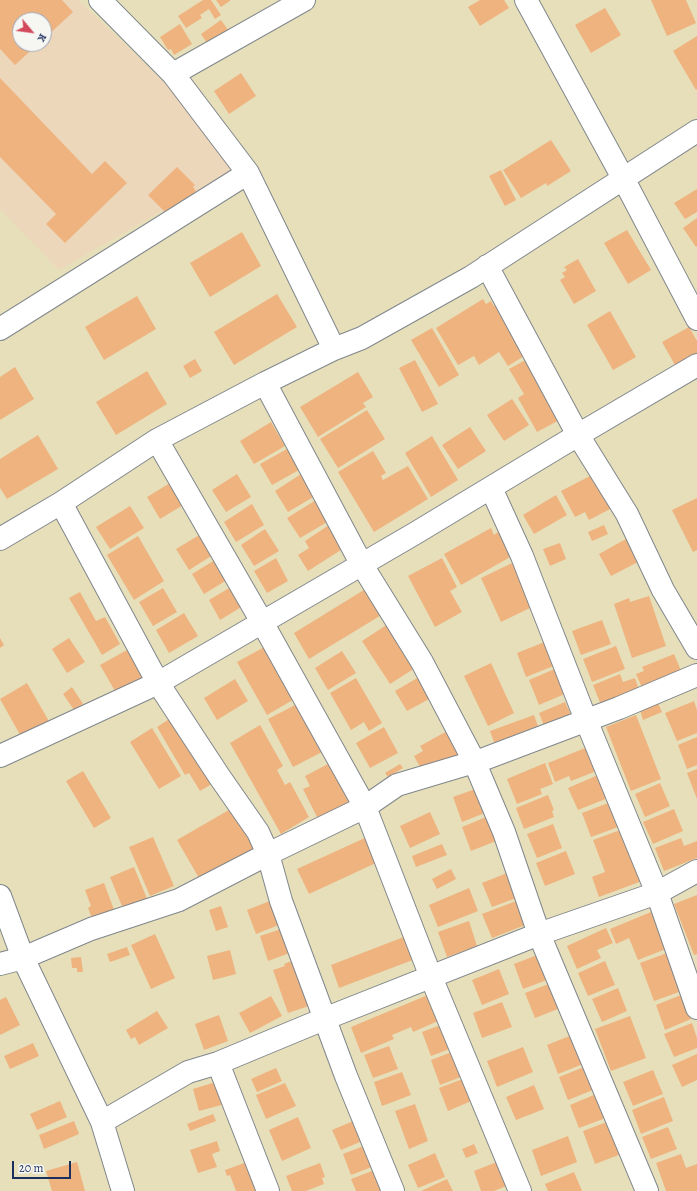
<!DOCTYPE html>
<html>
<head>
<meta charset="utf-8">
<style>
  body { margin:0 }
  #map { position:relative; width:697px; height:1191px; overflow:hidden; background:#e6dfba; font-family:Alegreya,serif }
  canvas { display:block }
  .north { position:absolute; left:12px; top:12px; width:40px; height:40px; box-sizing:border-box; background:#f6f6f2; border:1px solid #9ea6b7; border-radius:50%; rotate:119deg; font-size:11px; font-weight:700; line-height:16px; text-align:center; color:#1b2f5e }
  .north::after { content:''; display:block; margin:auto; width:14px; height:18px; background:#d1495b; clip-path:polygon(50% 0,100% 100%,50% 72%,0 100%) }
  .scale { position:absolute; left:12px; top:1161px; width:59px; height:18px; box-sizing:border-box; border:2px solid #1b2f5e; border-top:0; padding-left:5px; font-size:12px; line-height:14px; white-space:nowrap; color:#1b2f5e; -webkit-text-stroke:3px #f6f6f2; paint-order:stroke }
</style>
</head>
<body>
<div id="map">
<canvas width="697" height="1191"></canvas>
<div class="north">K</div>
<div class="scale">20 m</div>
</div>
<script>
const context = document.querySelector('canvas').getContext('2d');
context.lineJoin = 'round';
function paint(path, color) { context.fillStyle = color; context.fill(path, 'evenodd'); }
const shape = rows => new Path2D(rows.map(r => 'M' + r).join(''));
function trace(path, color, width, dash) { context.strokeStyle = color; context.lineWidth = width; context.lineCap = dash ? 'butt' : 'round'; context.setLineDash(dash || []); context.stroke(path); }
paint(shape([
  [0,0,78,0,162,79,235,169,59,270,0,209],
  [20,20,44,20,44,44,20,44]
]), '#edd7bb');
paint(shape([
  [0,0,62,0,73,12,44,39,44,20,20,20,20,44,38,44,15,65,0,49],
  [203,0,211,0,221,15,215,19,209,9,200,15,202,18,186,28,178,16],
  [216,0,231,0,221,7],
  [480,0,504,0,509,8,480,26,468,7],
  [651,0,686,0,696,23,667,36],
  [605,8,621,35,591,53,575,25],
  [221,20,231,34,210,48,201,34],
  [180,24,192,44,174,55,171,49,168,50,160,37],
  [697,36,697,89,696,90,673,51],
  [241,73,256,96,229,114,214,91],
  [0,78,92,174,105,161,127,183,65,243,46,224,56,214,0,157],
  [551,140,571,171,547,186,546,183,521,198,503,170],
  [177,167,195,185,193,187,196,191,170,217,148,195],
  [501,170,516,200,505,206,489,176],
  [697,189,697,212,685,219,674,203],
  [697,218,697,246,696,247,683,228],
  [627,230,651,270,628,284,604,243],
  [242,232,261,266,210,297,190,263],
  [578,259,596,291,574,304,560,280,565,277,562,273,567,270,564,267],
  [277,294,297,327,234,365,214,332],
  [137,296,156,329,104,360,85,327],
  [483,299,486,304,491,301,494,306,499,303,529,353,508,366,499,352,479,365,474,356,458,365,436,328],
  [610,311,636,357,613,370,587,325],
  [689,327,697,341,697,353,675,365,662,342],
  [432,328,459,375,439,387,411,340],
  [531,357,565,417,537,432,518,398,524,394,509,369],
  [195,359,202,371,190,378,183,366],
  [415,360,438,404,422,412,399,368],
  [15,367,34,399,0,420,0,377],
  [147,371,167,404,116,435,96,402],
  [358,372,373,397,363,403,366,407,318,437,300,407],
  [512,399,529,425,504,441,487,415],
  [367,410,385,439,338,468,320,439],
  [271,422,285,446,254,464,240,441],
  [470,427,486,451,458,469,442,445],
  [38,435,58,469,7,499,0,488,0,459],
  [432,436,458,480,431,497,405,453],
  [287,449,299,470,272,485,260,464],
  [373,451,386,473,381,476,383,480,408,466,428,499,374,532,338,472],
  [237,474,251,497,226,512,212,490],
  [301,474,315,496,288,512,275,491],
  [590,476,594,484,597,482,614,507,589,520,585,512,575,517,561,491],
  [170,483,183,505,160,519,147,497],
  [556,495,567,515,534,534,523,515],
  [697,498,697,550,693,552,672,510],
  [316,500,329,521,300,538,287,518],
  [252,504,264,525,236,542,224,522],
  [130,506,144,528,110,549,96,527],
  [329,525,344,548,308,571,298,555,309,548,305,541],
  [604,525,608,534,592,541,588,532],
  [491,528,494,535,498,532,512,556,461,585,444,554],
  [265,529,279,551,254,566,241,545],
  [201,534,213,555,189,570,176,549],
  [138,536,164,581,134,600,107,555],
  [626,539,638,562,611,576,599,554],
  [560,543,566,559,550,566,543,549],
  [276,558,288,581,267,593,254,571],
  [442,558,457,587,450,591,462,612,435,627,408,576],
  [215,560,227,580,204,594,192,574],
  [512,563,532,607,501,622,481,578],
  [372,585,388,611,309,659,294,633],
  [231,587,243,606,220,620,209,600],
  [163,588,177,612,153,626,139,602],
  [80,592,96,621,105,617,120,644,102,655,69,598],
  [649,596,666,646,632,658,614,604,629,598,630,602],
  [184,613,198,636,169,653,156,630],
  [602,620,611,644,581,655,572,631],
  [388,624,415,668,390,684,362,641],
  [0,638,4,645,0,648],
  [69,638,85,662,67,673,52,649],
  [547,641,556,665,526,677,517,653],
  [268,645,298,697,267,715,237,662],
  [134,646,152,678,119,698,100,665],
  [616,646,625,669,592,682,583,659],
  [342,651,356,673,328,690,315,668],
  [674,654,682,673,643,690,636,674,644,671,642,667],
  [491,663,514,713,488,726,464,676],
  [557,668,567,693,539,705,529,680],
  [620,674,623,682,635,678,639,690,601,705,593,685],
  [419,677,431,698,407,711,395,691],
  [356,678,382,723,369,731,364,722,351,730,330,693],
  [235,679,248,701,217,720,204,698],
  [27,683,50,723,23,740,0,699],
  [72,687,83,704,74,710,63,694],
  [694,701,697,710,697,733,677,741,665,713],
  [301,702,326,750,293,767,268,719],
  [565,702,571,715,544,726,539,713],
  [658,703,662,712,643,720,640,710],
  [177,714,217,781,200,791,189,773,185,775,157,727],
  [534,715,539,729,495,745,490,731],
  [636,715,661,779,631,791,606,727],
  [260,725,283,766,277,770,285,785,290,782,309,817,281,834,230,743],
  [384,727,398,753,370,768,356,743],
  [152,728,181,776,159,789,130,742],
  [449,730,462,752,457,755,459,757,425,776,414,756,423,751,420,746],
  [697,737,697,765,687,769,678,745],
  [590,746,599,770,571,781,569,776,555,782,548,763],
  [330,763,352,806,320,823,303,789,310,786,305,776],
  [545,763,553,784,540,789,542,794,517,804,507,779],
  [400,764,403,768,388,777,385,773],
  [697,769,697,799,687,773],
  [83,771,111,818,94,828,66,781],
  [598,775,608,798,578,810,568,788],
  [660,783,670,806,645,817,635,794],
  [481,787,490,811,462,822,453,797],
  [548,795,554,810,552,811,554,817,524,829,516,808],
  [611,802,621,826,591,837,582,813],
  [234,807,258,848,226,866,225,863,199,878,177,840],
  [674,809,683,831,653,844,643,822],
  [430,812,440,834,410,848,400,826],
  [491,815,501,839,471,851,462,827],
  [553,824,562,848,537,858,527,834],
  [623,829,642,881,599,897,592,877,605,872,593,840],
  [153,837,174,886,150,896,129,847],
  [367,837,378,862,309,894,297,869],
  [681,838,684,846,697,841,697,858,664,871,655,848],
  [442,844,447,855,416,867,412,856],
  [566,851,575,874,545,886,536,863],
  [134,867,148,901,124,911,110,877],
  [451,869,456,879,437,889,432,879],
  [512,871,522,896,492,907,482,883],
  [104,883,116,915,94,923,88,908,91,906,85,890],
  [469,888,478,911,438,927,429,905],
  [697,895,697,954,694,955,674,904],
  [524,898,533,922,492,938,482,914],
  [275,899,284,923,256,934,247,910],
  [221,906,228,927,216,931,209,910],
  [651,912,666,949,638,960,629,938,616,944,610,929],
  [469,921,477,946,447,957,438,932],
  [287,927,295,951,268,961,260,936],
  [606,928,613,943,597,950,601,958,577,969,567,946],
  [155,934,175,978,151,989,131,945],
  [409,935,418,958,339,988,331,965],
  [127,947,130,955,110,962,107,954],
  [230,950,236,974,213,980,207,956],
  [545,952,555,977,523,989,514,964],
  [667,953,682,991,654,1001,640,963],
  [81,957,83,972,77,972,77,968,72,968,71,958],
  [297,959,312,1005,288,1013,273,970,285,966,284,964],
  [605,961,615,985,588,996,578,973],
  [499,969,509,994,482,1005,472,980],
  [554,982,563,1007,535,1018,525,993],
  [618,988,627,1011,602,1022,592,999],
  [435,992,445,1018,413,1032,411,1027,392,1035,394,1039,361,1053,351,1027],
  [681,995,691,1019,665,1030,656,1005],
  [271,996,282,1016,250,1033,239,1013],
  [6,997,20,1025,0,1035,0,1000],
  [502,1002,512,1027,482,1038,473,1013],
  [157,1011,168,1028,139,1045,135,1037,131,1039,126,1030],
  [219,1015,228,1041,204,1050,195,1024],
  [630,1016,646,1058,611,1071,595,1029],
  [446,1023,455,1047,431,1056,422,1032],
  [692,1023,697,1038,697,1048,674,1057,664,1034],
  [577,1033,588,1062,558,1074,547,1045],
  [33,1043,39,1056,10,1069,4,1056],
  [389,1046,398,1069,373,1078,364,1055],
  [523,1047,533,1072,497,1087,487,1061],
  [457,1050,466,1075,440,1085,431,1060],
  [697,1054,697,1080,682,1087,672,1065],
  [589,1065,598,1088,568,1100,559,1077],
  [276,1068,282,1081,257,1092,251,1079],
  [653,1070,663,1094,633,1106,623,1082],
  [402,1072,411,1095,382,1106,374,1082],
  [468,1077,476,1099,448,1111,439,1088],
  [222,1080,229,1103,199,1111,193,1089],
  [285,1083,296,1106,266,1119,256,1095],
  [534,1085,544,1109,516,1120,506,1097],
  [601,1092,611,1116,579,1128,570,1105],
  [664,1097,673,1121,641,1134,632,1110],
  [60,1101,67,1117,37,1130,30,1114],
  [415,1104,428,1141,409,1149,395,1111],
  [213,1114,216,1121,190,1131,187,1124],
  [298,1117,311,1148,282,1161,269,1130],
  [358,1119,367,1139,341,1150,332,1130],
  [612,1120,624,1153,595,1164,583,1131],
  [74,1121,79,1134,44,1149,39,1135],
  [668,1127,677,1149,651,1159,642,1137],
  [568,1136,577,1162,541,1176,532,1150],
  [217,1141,220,1151,212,1154,217,1167,198,1173,190,1150],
  [369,1144,377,1165,351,1175,343,1154],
  [474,1144,478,1153,466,1158,462,1149],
  [435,1153,445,1177,418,1188,408,1165],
  [681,1154,686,1168,697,1164,697,1191,666,1191,656,1163],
  [502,1160,511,1184,494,1191,481,1191,474,1171],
  [250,1161,261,1191,236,1191,230,1175,227,1176,225,1170],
  [77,1162,85,1191,52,1191,46,1171],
  [320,1163,325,1177,322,1178,324,1184,306,1191,292,1191,286,1176],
  [377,1169,385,1191,356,1191,351,1179],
  [574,1172,582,1191,548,1191,545,1184],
  [447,1179,453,1191,421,1191]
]), '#efb37f');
const minor = shape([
  [100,0,173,74,248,173,334,349],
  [526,0,623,178,697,319],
  [173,74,304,0],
  [487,266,578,435,627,514,663,590,697,648],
  [0,329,248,173],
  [265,383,362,565,422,662,474,761,504,832,539,934,647,1191],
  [157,440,262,622,365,807,431,977,520,1191],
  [491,488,522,556,586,720,657,893,697,871],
  [61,503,158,683,219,776,258,832,268,854,281,901,346,1076,393,1191],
  [0,539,61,503,157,440,265,383,334,349,362,338,471,277,697,131],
  [0,756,158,683,414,534,578,435,697,365],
  [0,896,23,958,0,964],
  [218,1063,268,1191],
  [102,1122,188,1072,218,1063,324,1019,539,934,657,893,697,1008],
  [123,1191,102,1122,23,958,91,929,179,900,268,854,365,807,397,785,484,759,619,708,697,675]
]);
trace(minor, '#80878c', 24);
trace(minor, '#fff', 22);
</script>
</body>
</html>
